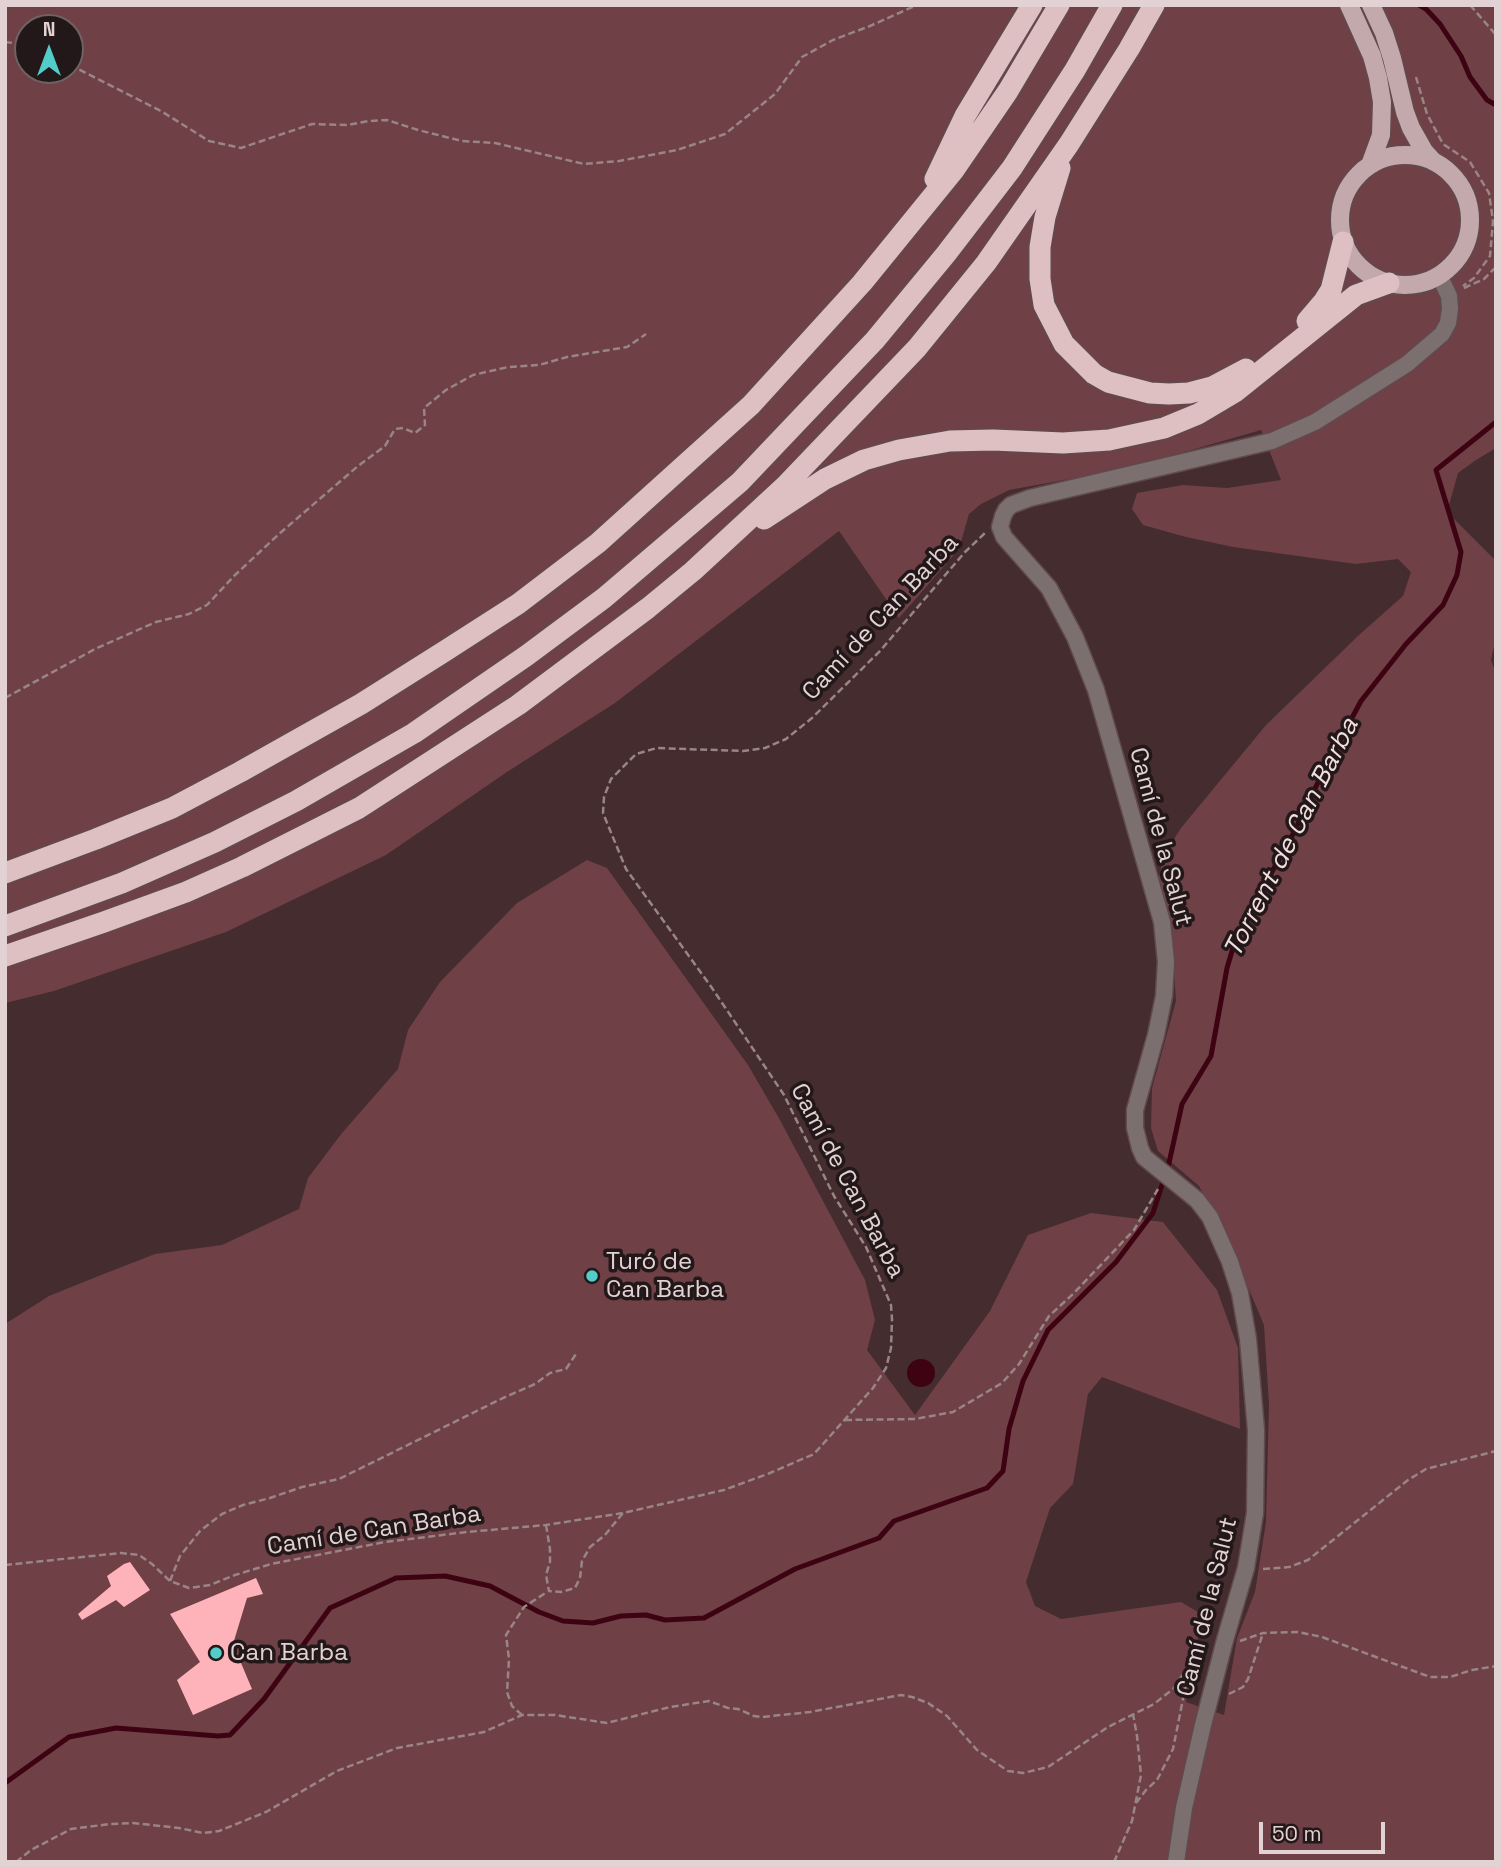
<!DOCTYPE html>
<html>
<head>
<meta charset="utf-8">
<style>
  body { margin:0 }
  #map { position:relative; width:1501px; height:1867px; overflow:hidden; background:#442c2f; font-family:"Space Grotesk",sans-serif }
  canvas { display:block }
  .frame { position:absolute; inset:0; border:7px solid #e3d2d3; pointer-events:none }
  .north { position:absolute; left:14px; top:14px; width:70px; height:70px; box-sizing:border-box; background:#231819; border:2px solid #706263; border-radius:50%; rotate:0deg; font-size:19px; font-weight:700; line-height:28px; text-align:center; color:#e3d2d3 }
  .north::after { content:''; display:block; margin:auto; width:24px; height:32px; background:#53cdc9; clip-path:polygon(50% 0,100% 100%,50% 72%,0 100%) }
  .scale { position:absolute; left:1259px; top:1822px; width:126px; height:32px; box-sizing:border-box; border:4px solid #e3d2d3; border-top:0; padding-left:9px; font-size:21px; line-height:24px; white-space:nowrap; color:#e3d2d3; -webkit-text-stroke:5px #231819; paint-order:stroke }
</style>
</head>
<body>
<div id="map">
<canvas width="1501" height="1867"></canvas>
<div class="frame"></div>
<div class="north">N</div>
<div class="scale">50 m</div>
</div>
<script>
const context = document.querySelector('canvas').getContext('2d');
context.lineJoin = 'round';
function paint(path, color) { context.fillStyle = color; context.fill(path, 'evenodd'); }
const shape = rows => new Path2D(rows.map(r => 'M' + r).join(''));
function trace(path, color, width, dash) { context.strokeStyle = color; context.lineWidth = width; context.lineCap = dash ? 'butt' : 'round'; context.setLineDash(dash || []); context.stroke(path); }
function write(font, color, halo, rows, align = 'center') {
  context.font = font + ' "Space Grotesk",sans-serif'; context.lineWidth = 7; context.setLineDash([]); context.textBaseline = 'middle'; context.strokeStyle = halo; context.fillStyle = color; for (const [text, x, y, turn = 0] of rows) {
    context.save(); context.translate(x, y); context.rotate((+turn || 0) * Math.PI / 180); context.textAlign = isNaN(turn) ? turn : align; if (halo) context.strokeText(text, 0, 0); context.fillText(text, 0, 0); context.restore();
  }
}
paint(shape([
  [5,5,1496,5,1496,448,1476,460,1458,473,1447,512,1496,561,1496,637,1491,660,1496,674,1496,969,1494,978,1496,979,1496,1862,5,1862,5,1324,49,1296,96,1277,155,1254,222,1245,299,1209,308,1178,342,1133,398,1069,408,1030,440,982,517,903,587,860,607,868,748,1065,780,1120,865,1280,875,1320,867,1350,915,1415,990,1311,1028,1235,1091,1213,1163,1222,1217,1290,1238,1348,1240,1429,1102,1377,1088,1394,1073,1484,1050,1508,1026,1582,1035,1606,1061,1619,1181,1602,1198,1612,1199,1632,1186,1702,1224,1715,1237,1638,1255,1592,1266,1522,1269,1405,1264,1325,1226,1235,1199,1186,1158,1151,1151,1128,1152,1088,1176,1001,1171,930,1158,882,1164,855,1181,828,1266,725,1359,635,1403,596,1411,572,1398,559,1356,564,1233,547,1186,537,1143,525,1132,509,1137,493,1183,485,1227,488,1281,480,1261,430,1181,453,1081,477,1009,490,981,504,969,514,959,549,899,618,839,531,615,703,507,772,386,855,226,932,54,991,5,1003],
  [28,28,70,28,70,70,28,70]
]), '#6f4046');
paint(shape([
  '907 1373a14 14 0 1 1 28 0a14 14 0 1 1-28 0Z'
]), '#3e0312');
trace(shape([
  [1419,5,1426,9,1440,24,1461,56,1470,77,1487,100,1496,105],
  [5,1783,69,1737,116,1728,218,1736,230,1735,264,1699,330,1608,396,1578,445,1576,490,1586,539,1612,563,1621,593,1623,621,1616,646,1615,665,1620,704,1618,795,1569,879,1538,894,1521,987,1488,1003,1471,1009,1429,1023,1381,1048,1330,1116,1262,1153,1213,1169,1163,1182,1104,1211,1056,1227,968,1235,941,1250,911,1292,836,1323,772,1361,701,1406,644,1443,605,1457,575,1461,552,1436,470,1496,422]
]), '#3e0312', 5);
paint(shape([
  [130,1562,150,1590,124,1607,116,1600,82,1620,78,1614,111,1586,107,1576,124,1564],
  [256,1578,263,1594,247,1598,233,1644,252,1689,193,1715,177,1680,200,1662,170,1614]
]), '#feb3bb');
const minor = shape([
  [1176,1862,1184,1808,1203,1725,1225,1640,1246,1568,1255,1513,1256,1430,1248,1339,1240,1293,1230,1262,1210,1217,1197,1200,1144,1157,1140,1148,1135,1128,1135,1110,1156,1035,1164,996,1166,962,1162,922,1096,690,1075,637,1049,588,1004,537,1000,527,1003,516,1006,510,1011,505,1030,498,1272,441,1315,422,1407,364,1442,334,1448,323,1450,309,1449,296,1439,275]
]);
const major = shape([
  [1349,5,1372,56,1378,78,1382,102,1381,135,1370,165],
  [1371,5,1384,33,1392,58,1405,112,1411,128,1424,151,1434,162],
  '1340 220a65 65 0 1 1 130 0a65 65 0 1 1-130 0Z'
]);
const highway = shape([
  [1060,168,1045,217,1040,247,1040,279,1044,305,1064,344,1094,374,1108,382,1150,393,1169,394,1189,393,1212,387,1246,369],
  [935,179,965,116,1032,5],
  [1307,321,1324,301,1331,290,1343,242],
  [764,519,825,479,864,460,899,450,950,441,993,440,1063,443,1109,440,1164,428,1198,414,1235,392,1356,295,1389,283],
  [5,873,96,839,172,808,240,772,361,704,445,651,518,604,598,543,751,405,862,283,954,170,1008,91,1059,5],
  [5,926,122,883,215,842,296,801,414,733,526,656,604,598,740,482,875,340,946,254,1012,168,1075,70,1112,5],
  [5,956,104,922,186,892,242,867,359,808,518,705,648,608,693,571,785,486,917,348,986,263,1069,144,1129,49,1154,5]
]);
trace(minor, '#614a4d', 19);
trace(major, '#614a4d', 21);
trace(highway, '#614a4d', 24);
trace(shape([
  [1470,5,1496,35],
  [5,42,21,44,28,47],
  [70,65,161,111,209,141,241,148,312,124,347,125,369,121,387,120,418,130,462,141,495,143,584,164,619,161,677,150,725,134,775,94,802,57,833,40,870,26,917,5],
  [1416,77,1427,114,1443,144,1470,162,1489,193,1493,221,1490,256,1474,278,1463,286],
  [1464,288,1484,279,1496,267],
  [5,698,95,649,156,622,189,614,207,605,234,576,279,534,358,466,385,446,395,429,403,428,415,433,425,425,424,408,446,390,473,375,508,367,539,365,567,357,627,347,646,334],
  [845,1420,915,1419,953,1412,1002,1383,1019,1364,1049,1316,1073,1294,1134,1230,1158,1189],
  [546,1525,550,1549,550,1562,546,1575,549,1591,561,1592,575,1588,580,1578,582,1561,590,1547,605,1535,623,1513],
  [5,1565,121,1553,139,1555,152,1564,170,1581,189,1588,210,1585,235,1575,271,1564,385,1542,467,1532,546,1525,623,1513,724,1490,770,1473,814,1454,873,1388,886,1368,891,1348,892,1319,891,1305,866,1247,834,1196,784,1095,712,988,626,869,603,813,604,797,611,779,636,754,657,748,743,751,765,748,786,739,812,718,880,651,965,552,985,533],
  [1263,1569,1289,1567,1308,1560,1408,1480,1426,1469,1496,1451],
  [170,1581,180,1556,200,1531,222,1514,243,1505,270,1498,302,1487,339,1479,503,1398,535,1384,550,1373,566,1369,576,1354],
  [1240,1641,1263,1633,1298,1632,1322,1637,1430,1677,1450,1677,1472,1670,1496,1666],
  [1229,1694,1243,1687,1248,1679,1263,1633],
  [522,1715,512,1706,507,1692,509,1659,506,1635,524,1607,547,1592],
  [1136,1803,1146,1790,1157,1780,1173,1749,1185,1689,1193,1658],
  [16,1862,31,1850,71,1829,110,1824,133,1823,179,1828,203,1833,219,1831,266,1812,337,1771,397,1748,484,1732,522,1715,555,1715,607,1723,670,1707,709,1701,728,1708,738,1709,754,1716,762,1717,810,1712,901,1695,912,1697,928,1703,947,1716,977,1750,1008,1771,1023,1773,1048,1767,1108,1727,1154,1704,1173,1689,1184,1673,1194,1654,1203,1644,1206,1644],
  [1114,1862,1132,1821,1141,1775,1137,1736,1133,1714]
]), '#998486', 2.5, [7, 3.5]);
trace(minor, '#7c6f70', 16);
trace(major, '#c3a9ab', 18);
trace(highway, '#dfc0c2', 21);
for (const [x, y, r, color] of [
  [592,1276,7,"#53cdc9"],
  [216,1653,7,"#53cdc9"]
]) { const dot = new Path2D(); dot.arc(x, y, r, 0, 2 * Math.PI); context.fillStyle = color; context.fill(dot); trace(dot, '#231819', 2.5); }
write('24px', '#e3d2d3', '#231819', [
  ["Camí de Can Barba",881,618,-47],
  ["Camí de la Salut",1160,837,75],
  ["Camí de Can Barba",847,1181,62],
  ["Camí de Can Barba",374,1531,-9],
  ["Camí de la Salut",1208,1607,-76]
]);
write('24px', '#e3d2d3', '#231819', [
  ["Turó de",606,1262],
  ["Can Barba",606,1290],
  ["Can Barba",230,1653]
], 'left');
write('italic 26px', '#f3dedf', '#231819', [
  ["Torrent de Can Barba",1292,838,-63]
]);
</script>
</body>
</html>
